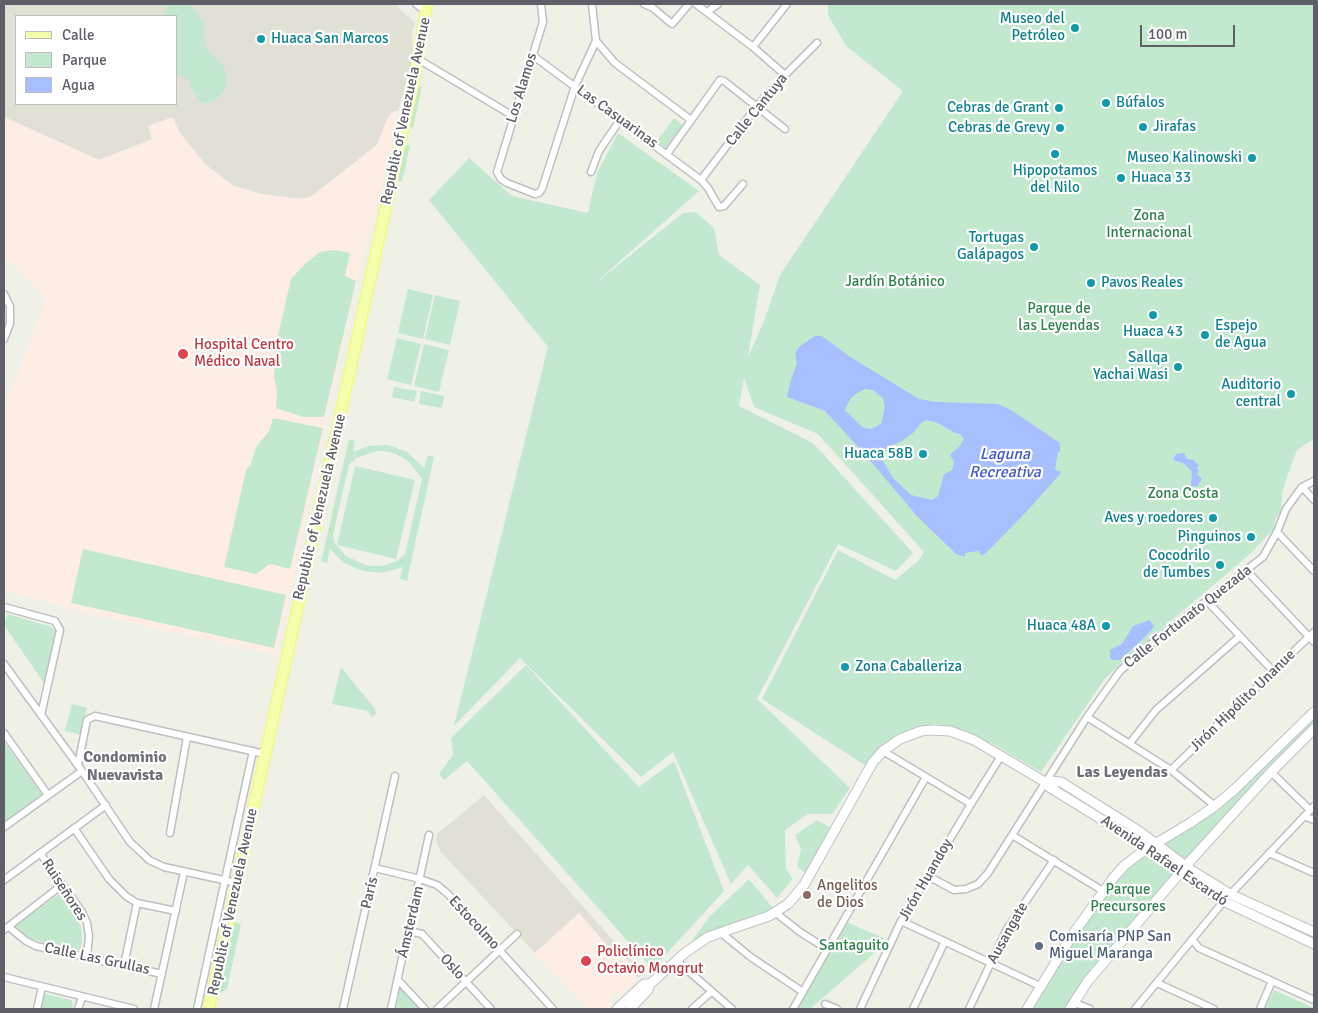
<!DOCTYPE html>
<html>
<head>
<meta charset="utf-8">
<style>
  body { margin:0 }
  #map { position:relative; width:1318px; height:1013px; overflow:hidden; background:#f0f1e6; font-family:Signika,sans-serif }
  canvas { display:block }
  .frame { position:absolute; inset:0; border:5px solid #5e5f67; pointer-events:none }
  .legend { position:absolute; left:15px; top:15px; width:162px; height:90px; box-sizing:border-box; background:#fff; border:1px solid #bfbfc2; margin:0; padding:6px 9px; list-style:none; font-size:15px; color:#5e5f67 }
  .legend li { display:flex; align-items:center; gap:10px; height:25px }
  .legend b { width:25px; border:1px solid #bfbfc2 }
  .scale { position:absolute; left:1140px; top:25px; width:95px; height:22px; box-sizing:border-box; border:2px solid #5e5f67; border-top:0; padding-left:6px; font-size:15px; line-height:18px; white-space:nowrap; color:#5e5f67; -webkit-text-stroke:4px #fff; paint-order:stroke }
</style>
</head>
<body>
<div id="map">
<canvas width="1318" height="1013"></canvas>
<div class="frame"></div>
<ul class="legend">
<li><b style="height:6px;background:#f4ffad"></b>Calle</li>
<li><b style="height:14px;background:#c2e9ce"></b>Parque</li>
<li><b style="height:14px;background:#a8bfff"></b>Agua</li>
</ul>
<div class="scale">100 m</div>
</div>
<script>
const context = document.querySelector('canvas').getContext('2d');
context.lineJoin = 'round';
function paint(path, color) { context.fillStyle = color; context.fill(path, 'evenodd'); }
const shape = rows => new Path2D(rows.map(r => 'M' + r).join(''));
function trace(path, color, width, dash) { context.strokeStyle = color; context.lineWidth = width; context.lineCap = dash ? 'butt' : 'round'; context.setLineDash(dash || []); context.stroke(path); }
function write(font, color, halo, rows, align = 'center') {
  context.font = font + ' Signika,sans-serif'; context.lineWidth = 4.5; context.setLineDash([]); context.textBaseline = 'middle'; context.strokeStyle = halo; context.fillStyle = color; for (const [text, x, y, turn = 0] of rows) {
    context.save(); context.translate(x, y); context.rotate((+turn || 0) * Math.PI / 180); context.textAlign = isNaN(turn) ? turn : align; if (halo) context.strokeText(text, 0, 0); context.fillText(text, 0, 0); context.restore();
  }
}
paint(shape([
  [4,4,395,4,415,23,412,31,413,53,410,70,398,111,395,111,377,145,312,196,304,199,281,197,261,194,234,186,206,165,179,132,152,139,99,160,4,117],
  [16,16,176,16,176,104,16,104],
  [484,795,643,974,638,978,633,972,636,969,615,947,611,950,579,913,535,953,440,851,436,840,437,834]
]), '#e0e1d4');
paint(shape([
  [395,111,398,111,373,228,369,233,362,261,325,426,277,655,88,613,4,590,4,410,46,299,4,254,4,117,99,160,152,140,148,126,173,117,179,132,206,165,234,186,261,194,303,199,312,196,377,145,387,119,391,113],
  [579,913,611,950,615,946,636,970,634,973,638,978,623,993,616,992,611,997,611,1006,608,1009,589,1009,535,953]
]), '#fdede3');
paint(shape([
  [165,4,191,4,204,23,203,36,206,41,205,47,223,66,226,72,227,86,221,95,212,103,201,103,193,91,190,81,176,73,176,16,162,16,168,8],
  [828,4,1314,4,1314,439,1297,450,1286,480,1282,493,1281,510,1276,518,1273,530,1249,555,1120,664,1104,680,1041,772,993,744,966,731,936,724,909,729,888,741,866,766,762,699,838,550,895,580,919,560,924,552,818,434,754,407,744,378,739,406,813,443,913,553,896,571,838,544,757,699,850,788,832,814,808,814,785,830,786,869,793,879,777,898,748,865,731,884,673,752,641,777,520,658,454,726,548,347,429,200,469,158,512,196,588,213,597,173,618,133,699,191,593,285,683,213,696,212,714,228,719,255,760,285,748,357,764,321,780,275,903,91,846,46,828,15],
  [422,86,413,129,409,125,418,88],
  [674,118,684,126,667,149,657,141],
  [403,144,410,146,402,182,394,180],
  [334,250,350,253,345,276,356,281,324,417,304,417,276,408,277,392,274,377,276,344,291,279,305,264,320,252],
  [408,289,433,295,423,339,398,333],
  [435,295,460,301,450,345,425,339],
  [397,338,421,344,411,385,387,379],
  [424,344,449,350,439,392,414,386],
  [394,387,417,391,414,402,392,397],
  [421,391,444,396,442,408,419,404],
  [273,418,323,428,290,569,270,564,256,574,224,567,246,470,251,464,256,447,269,431],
  [349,439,355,441,353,452,368,446,388,445,407,452,424,468,428,455,434,457,407,581,400,579,403,567,383,573,363,571,344,563,330,549,327,563,321,562],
  [377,451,389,452,400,456,410,463,422,479,405,554,397,561,386,565,376,566,366,565,346,556,334,542,333,535,349,465,356,458],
  [355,466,415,480,396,559,337,545],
  [83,549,286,595,274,648,71,603],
  [7,614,49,626,55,630,57,638,46,686,4,625],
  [526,665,639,787,674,761,724,891,658,963,649,965,467,761,444,780,439,774,453,755,451,738],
  [341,667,375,709,376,714,372,717,368,711,332,704],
  [72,704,87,708,81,735,65,731],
  [1314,716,1314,724,1241,797,1187,860,1164,844,1232,799],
  [4,742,42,794,4,822],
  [817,820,835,830,809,877,797,866,801,849,795,835],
  [1147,853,1175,874,1073,995,1067,1009,1030,1009,1041,987,1103,895,1126,870],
  [749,879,773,908,691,942,710,916],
  [62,892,77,916,81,927,82,942,80,950,72,950,34,940,23,934,15,926],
  [231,921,241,924,227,989,215,997],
  [846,922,884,938,879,949,810,1009,796,1009],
  [400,988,420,1009,396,1009],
  [1274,990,1314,1008,1314,1009,1265,1009],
  [45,994,71,1000,73,1005,72,1009,39,1009]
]), '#c2e9ce');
paint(shape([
  [815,336,822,336,849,356,919,399,937,402,998,404,1011,410,1060,443,1060,452,1058,452,1055,470,1061,472,1060,474,1029,509,985,554,981,555,978,551,965,553,965,557,956,554,917,516,862,451,825,411,787,397,791,379,797,364,795,354,799,347],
  [865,389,873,390,883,398,885,407,881,424,871,429,864,428,859,424,845,410,850,399,857,393],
  [926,420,938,423,955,433,960,434,964,439,959,447,950,455,954,461,953,468,951,471,944,474,938,496,932,500,911,495,893,478,880,456,884,449,902,441,914,432,921,423],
  [1184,453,1187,459,1194,460,1199,466,1197,468,1199,471,1197,474,1202,479,1197,487,1191,486,1192,472,1185,464,1173,460,1176,454],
  [1150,620,1154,627,1144,638,1120,660,1113,660,1110,658,1110,650,1122,644,1133,626]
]), '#a8bfff');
const street = shape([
  [416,4,426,12],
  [541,4,543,22,497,172,501,179,507,183,535,194,539,193,542,189,575,86,596,41,592,4],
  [644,4,653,8,672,24,689,4],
  [696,4,753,47,785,75],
  [707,12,718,4],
  [596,41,615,63,691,120],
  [753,47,787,4],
  [532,55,701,180,708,188,719,207,724,206,743,184],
  [418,59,513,116],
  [667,154,720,80,724,81,785,129],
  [591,172,599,151,620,120],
  [701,180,756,107,785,75,817,43],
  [4,294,10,306,10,324,4,339],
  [1302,487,1314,500],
  [1277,532,1314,571],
  [1247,571,1314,642],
  [1207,601,1273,671],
  [4,607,55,621,60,630,41,715],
  [4,664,82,771,130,842,143,854,149,860,164,867,237,883],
  [1087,717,1171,770,1215,806],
  [4,733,48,795],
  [1130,743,1156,710,1239,637],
  [883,751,971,804],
  [78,765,87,720,95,716,265,754],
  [1171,770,1314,632],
  [1271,772,1310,810],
  [1304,816,1314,820],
  [4,827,82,771],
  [74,828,109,879,126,896,137,903,176,911],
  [170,833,187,737],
  [1012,835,1103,891],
  [40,853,82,912,87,923,89,936,87,957],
  [1269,853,1314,873],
  [375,868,420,879,437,885,448,894,553,1009],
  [928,876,954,890,966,889,978,884,988,873,1087,717,1120,671,1152,643,1263,557,1277,532,1286,509,1302,487,1314,481],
  [4,880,106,805],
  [776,913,800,932,827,949],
  [901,921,1040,986],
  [9,927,26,941,36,946,162,974],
  [4,930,62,885],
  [409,931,422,934,491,1009],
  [720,932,752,958,803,992],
  [1192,939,1199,948,1314,1000],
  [677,961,732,1009],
  [124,965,137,903],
  [4,977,134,1009],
  [398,980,425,1009],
  [1157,983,1214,1009],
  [1073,1002,1090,1009],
  [825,1004,837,1009],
  [37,1009,42,987],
  [78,1009,82,997],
  [154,1009,184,872],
  [197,1009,253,751],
  [343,1009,395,776],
  [391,1009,429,835],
  [437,1009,517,934],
  [692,1009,711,992],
  [793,1009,926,777],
  [860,1009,901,921,971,804,1001,756],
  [913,1009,945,941],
  [969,1009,1007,929,1054,860],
  [1135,1009,1223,902,1314,806],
  [1260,1009,1272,981]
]);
const secondary = shape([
  [1045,782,1051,781,1061,782,1139,831,1191,870,1230,894,1314,932],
  [650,984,686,952,708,937,769,916,788,904,804,885,873,762,883,751,900,739,921,731,932,730,950,731,974,740,1045,782,1049,787,1135,840,1217,898,1314,944],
  [617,1009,644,984,650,984],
  [630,1009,648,990,650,984],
  [1027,1009,1073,934,1114,877,1125,865,1142,852,1190,823,1215,806,1235,789,1314,712],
  [1070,1009,1088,981,1191,860,1271,772,1314,729]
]);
const primary = shape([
  [209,1009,414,81,427,4]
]);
trace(street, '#bebec5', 9);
trace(secondary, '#c0c1c9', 11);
trace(primary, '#f6f957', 12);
trace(street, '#fff', 6);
trace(secondary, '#fff', 9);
trace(primary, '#f4ffad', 10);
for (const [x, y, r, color] of [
  [1075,28,5,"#0f9aa8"],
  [261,39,5,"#0f9aa8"],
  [1106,103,5,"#0f9aa8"],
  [1059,108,5,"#0f9aa8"],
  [1143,127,5,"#0f9aa8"],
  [1060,128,5,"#0f9aa8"],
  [1055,154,5,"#0f9aa8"],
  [1252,158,5,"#0f9aa8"],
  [1121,178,5,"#0f9aa8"],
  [1034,247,5,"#0f9aa8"],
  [1091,283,5,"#0f9aa8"],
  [1153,315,5,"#0f9aa8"],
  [1205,335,5,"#0f9aa8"],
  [183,354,6,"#e0444e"],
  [1178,367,5,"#0f9aa8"],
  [1291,394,5,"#0f9aa8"],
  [923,454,5,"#0f9aa8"],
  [1213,518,5,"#0f9aa8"],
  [1251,537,5,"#0f9aa8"],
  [1220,565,5,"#0f9aa8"],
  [1106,626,5,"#0f9aa8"],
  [845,667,5,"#0f9aa8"],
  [807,895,5,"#8d6e63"],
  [1039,946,5,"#5c6f8a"],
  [586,961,6,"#e0444e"]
]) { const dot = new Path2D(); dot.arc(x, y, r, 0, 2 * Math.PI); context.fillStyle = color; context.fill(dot); trace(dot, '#fff', 2); }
write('15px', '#0d838f', '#fff', [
  ["Museo del",1065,19],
  ["Petróleo",1065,36],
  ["Huaca San Marcos",271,39,"left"],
  ["Búfalos",1116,103,"left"],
  ["Cebras de Grant",1049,108],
  ["Jirafas",1153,127,"left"],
  ["Cebras de Grevy",1050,128],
  ["Museo Kalinowski",1242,158],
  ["Hipopotamos",1055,171,"center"],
  ["del Nilo",1055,188,"center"],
  ["Huaca 33",1131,178,"left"],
  ["Tortugas",1024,238],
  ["Galápagos",1024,255],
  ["Pavos Reales",1101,283,"left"],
  ["Espejo",1215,326,"left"],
  ["de Agua",1215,343,"left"],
  ["Huaca 43",1153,332,"center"],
  ["Sallqa",1168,358],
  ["Yachai Wasi",1168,375],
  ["Auditorio",1281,385],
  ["central",1281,402],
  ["Huaca 58B",913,454],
  ["Aves y roedores",1203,518],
  ["Pinguinos",1241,537],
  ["Cocodrilo",1210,556],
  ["de Tumbes",1210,573],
  ["Huaca 48A",1096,626],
  ["Zona Caballeriza",855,667,"left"]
], 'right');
write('15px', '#5e5f67', '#fff', [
  ["Los Alamos",522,88,-73],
  ["Calle Cantuya",757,110,-51],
  ["Republic of Venezuela Avenue",406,111,-78],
  ["Las Casuarinas",617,117,36],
  ["Republic of Venezuela Avenue",320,507,-77],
  ["Calle Fortunato Quezada",1188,617,-38],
  ["Jirón Hipólito Unanue",1243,701,-44],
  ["Avenida Rafael Escardó",1164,861,34],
  ["Jirón Huandoy",926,880,-60],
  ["Ruiseñores",64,890,57],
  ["París",370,893,-77],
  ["Republic of Venezuela Avenue",233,902,-78],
  ["Ámsterdam",411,922,-77],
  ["Estocolmo",474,923,47],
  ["Ausangate",1008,933,-61],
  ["Calle Las Grullas",97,959,12],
  ["Oslo",452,967,47]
]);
write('15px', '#30834d', '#fff', [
  ["Zona",1149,216],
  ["Internacional",1149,233],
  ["Jardín Botánico",895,282],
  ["Parque de",1059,309],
  ["las Leyendas",1059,326],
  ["Zona Costa",1183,494],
  ["Parque",1128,890],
  ["Precursores",1128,907],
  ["Santaguito",854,946]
]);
write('15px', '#be3a42', '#fff', [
  ["Hospital Centro",194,345],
  ["Médico Naval",194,362],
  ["Policlínico",597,952],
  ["Octavio Mongrut",597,969]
], 'left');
write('15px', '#785e54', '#fff', [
  ["Angelitos",817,886],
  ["de Dios",817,903]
], 'left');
write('15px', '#4e5e75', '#fff', [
  ["Comisaría PNP San",1049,937],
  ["Miguel Maranga",1049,954]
], 'left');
write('italic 16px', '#435cca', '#fff', [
  ["Laguna",1005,455],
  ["Recreativa",1005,473]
]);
write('bold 16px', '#6f7179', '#fff', [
  ["Condominio",125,758],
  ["Nuevavista",125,776],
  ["Las Leyendas",1122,773]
]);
</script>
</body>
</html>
